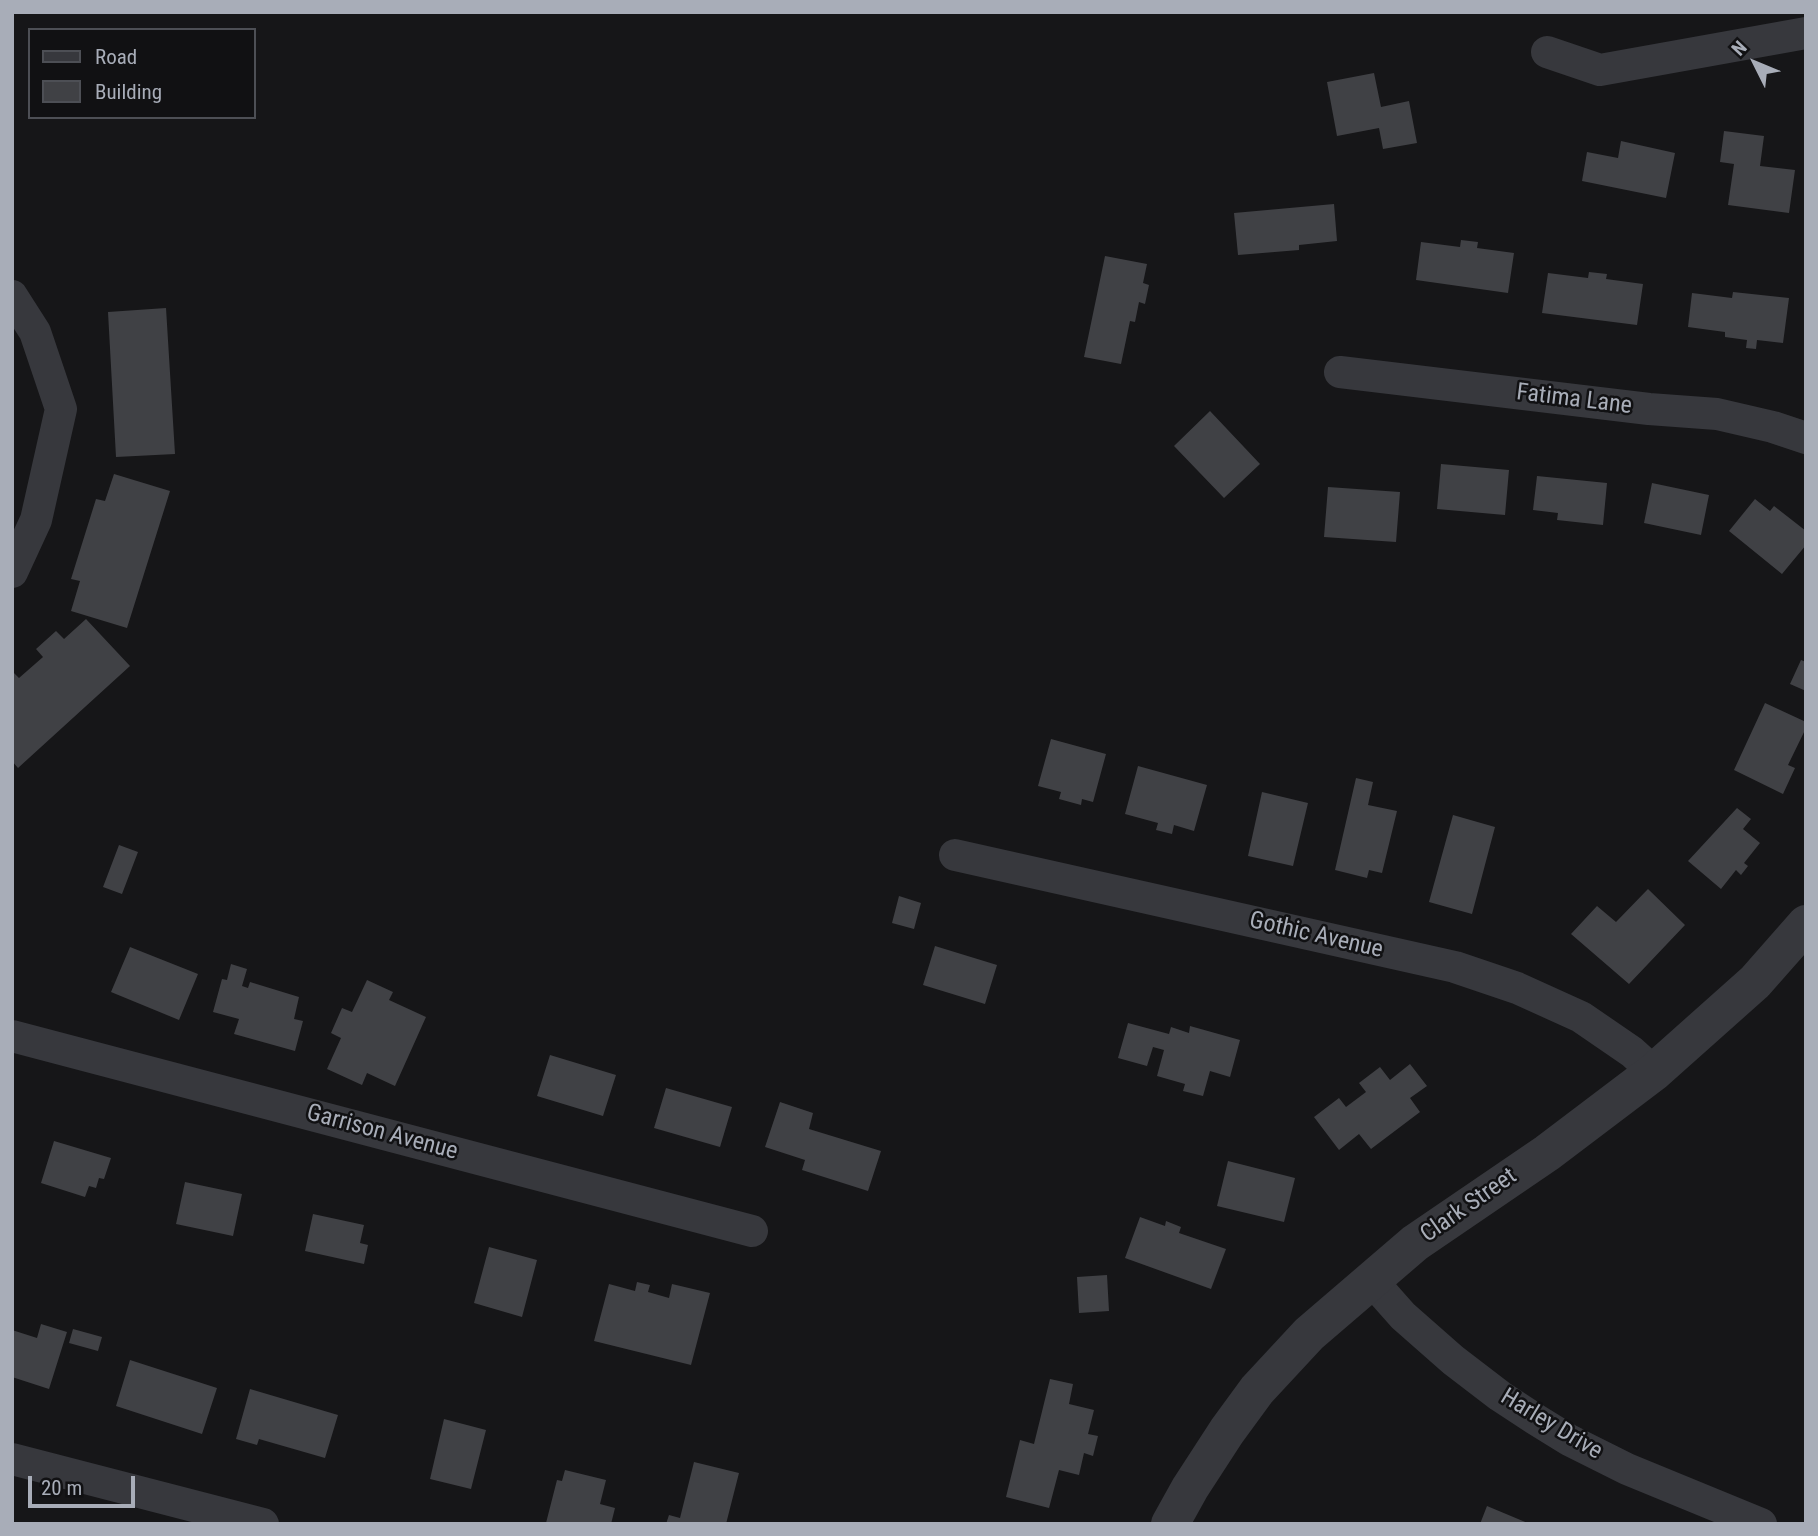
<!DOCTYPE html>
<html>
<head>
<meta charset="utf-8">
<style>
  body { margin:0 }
  #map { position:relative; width:1818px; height:1536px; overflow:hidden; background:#161618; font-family:"Roboto Condensed",sans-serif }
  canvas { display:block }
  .frame { position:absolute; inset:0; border:14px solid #a8adb8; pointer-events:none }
  .legend { position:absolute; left:28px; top:28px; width:228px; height:91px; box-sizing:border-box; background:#111113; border:2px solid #4d4f55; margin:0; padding:9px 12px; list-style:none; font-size:21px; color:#a8adb8 }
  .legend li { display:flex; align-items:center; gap:14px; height:35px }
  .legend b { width:35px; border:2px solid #4d4f55 }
  .north { position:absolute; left:1720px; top:28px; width:70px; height:70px; -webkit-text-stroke:5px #111113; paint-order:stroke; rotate:313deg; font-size:19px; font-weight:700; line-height:28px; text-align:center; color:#a8adb8 }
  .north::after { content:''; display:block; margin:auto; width:24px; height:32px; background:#a8adb8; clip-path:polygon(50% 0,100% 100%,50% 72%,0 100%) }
  .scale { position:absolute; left:28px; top:1476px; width:107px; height:32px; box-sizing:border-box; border:4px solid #a8adb8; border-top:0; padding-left:9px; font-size:21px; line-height:24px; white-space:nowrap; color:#a8adb8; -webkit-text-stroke:5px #111113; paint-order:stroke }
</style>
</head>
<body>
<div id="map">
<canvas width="1818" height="1536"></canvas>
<div class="frame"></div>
<ul class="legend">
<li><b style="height:9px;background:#37383d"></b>Road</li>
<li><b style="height:19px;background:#404145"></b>Building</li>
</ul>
<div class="north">N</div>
<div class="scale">20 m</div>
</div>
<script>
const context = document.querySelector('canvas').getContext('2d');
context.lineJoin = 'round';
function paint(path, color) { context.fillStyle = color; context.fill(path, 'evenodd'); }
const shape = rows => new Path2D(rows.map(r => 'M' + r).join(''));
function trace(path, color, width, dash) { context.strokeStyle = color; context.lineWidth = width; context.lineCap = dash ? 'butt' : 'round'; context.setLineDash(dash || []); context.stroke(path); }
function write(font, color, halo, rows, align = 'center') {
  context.font = font + ' "Roboto Condensed",sans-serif'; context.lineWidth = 5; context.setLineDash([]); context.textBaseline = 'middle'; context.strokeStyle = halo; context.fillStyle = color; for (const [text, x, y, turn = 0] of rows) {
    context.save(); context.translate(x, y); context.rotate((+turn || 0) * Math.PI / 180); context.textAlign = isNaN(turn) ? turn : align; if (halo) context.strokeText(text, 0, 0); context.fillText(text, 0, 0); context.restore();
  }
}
paint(shape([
  [1374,73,1381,107,1409,101,1417,143,1383,149,1379,128,1337,136,1327,82],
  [1724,131,1764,136,1760,166,1795,170,1789,213,1728,205,1734,164,1720,162],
  [1621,141,1675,153,1666,198,1582,181,1587,152,1618,158],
  [1334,204,1337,241,1299,245,1299,250,1238,255,1234,213],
  [1461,240,1478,242,1477,248,1514,253,1508,293,1416,280,1421,242,1460,247],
  [1105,256,1147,264,1143,283,1149,285,1145,304,1139,302,1135,322,1130,321,1121,364,1084,357],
  [1589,272,1607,274,1606,279,1643,284,1637,325,1542,313,1548,273,1588,278],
  [1733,292,1789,298,1783,343,1757,340,1756,349,1746,348,1747,340,1725,337,1725,332,1688,327,1692,293,1732,298],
  [166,308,175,454,116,457,108,312],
  [1210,411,1260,464,1224,498,1174,446],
  [1441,464,1509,470,1505,515,1437,509],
  [114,474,170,491,127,628,71,611,80,581,71,579,96,499,105,501],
  [1537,476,1607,483,1603,525,1557,520,1558,513,1533,510],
  [1652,483,1709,495,1701,535,1644,523],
  [1328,487,1400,492,1396,542,1324,537],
  [1755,499,1770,511,1774,506,1806,531,1806,545,1782,574,1729,531],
  [86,619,130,666,18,768,12,761,12,671,19,678,43,657,36,649,56,631,64,639],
  [1801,660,1806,662,1806,691,1790,684],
  [1765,703,1806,722,1806,728,1788,765,1795,768,1783,794,1734,770],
  [1051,739,1106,754,1093,802,1082,799,1081,805,1059,799,1061,792,1038,786],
  [1138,766,1207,785,1194,831,1174,825,1172,834,1156,830,1158,823,1125,814],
  [1356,778,1373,782,1368,805,1397,811,1382,873,1369,870,1367,878,1335,870],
  [1262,792,1308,803,1293,866,1248,856],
  [1737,808,1751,819,1743,829,1760,843,1744,863,1748,866,1741,875,1736,870,1721,889,1688,861],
  [1453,815,1495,827,1472,914,1429,902],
  [119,845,138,852,122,894,103,887],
  [1648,889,1685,925,1629,984,1571,934,1597,906,1616,922],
  [899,896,921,903,914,929,892,923],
  [935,946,997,965,985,1004,923,985],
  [130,947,198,974,179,1020,111,992],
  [231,964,247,969,242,986,248,988,250,982,299,997,294,1019,303,1021,295,1051,234,1034,239,1019,213,1012,222,979,227,980],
  [367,980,393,992,389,1000,426,1017,395,1086,367,1073,362,1085,327,1069,341,1038,331,1033,342,1008,352,1012],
  [1128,1023,1169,1034,1171,1027,1189,1033,1190,1026,1240,1040,1230,1077,1210,1071,1203,1096,1183,1091,1185,1084,1157,1076,1164,1050,1153,1047,1147,1066,1118,1058],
  [550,1055,616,1075,603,1116,537,1096],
  [1410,1064,1427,1086,1410,1098,1420,1112,1371,1149,1359,1134,1339,1150,1314,1117,1339,1098,1346,1107,1366,1092,1359,1083,1380,1067,1390,1080],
  [666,1088,732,1107,720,1147,654,1128],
  [780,1102,813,1113,809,1129,881,1151,868,1191,802,1170,805,1160,765,1147],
  [54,1141,111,1158,104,1179,99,1178,96,1188,89,1186,85,1197,41,1183],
  [1228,1161,1295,1178,1284,1222,1217,1206],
  [185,1182,242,1194,233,1236,176,1224],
  [313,1214,364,1225,360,1243,368,1245,364,1264,305,1251],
  [1140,1217,1165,1226,1166,1221,1181,1227,1179,1233,1226,1249,1211,1289,1125,1258],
  [489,1247,537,1260,522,1317,474,1303],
  [1107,1275,1109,1311,1079,1313,1077,1277],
  [637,1282,650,1285,648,1292,669,1298,672,1284,710,1293,691,1365,594,1341,609,1284,635,1291],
  [41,1324,67,1332,49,1389,12,1377,12,1330,37,1338],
  [73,1329,102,1337,98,1351,69,1343],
  [130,1360,217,1388,202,1434,116,1406],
  [1050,1379,1073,1384,1069,1404,1094,1410,1088,1434,1098,1436,1093,1456,1084,1453,1079,1475,1059,1470,1049,1508,1006,1497,1020,1440,1034,1444],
  [250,1389,338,1415,325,1458,259,1439,257,1445,236,1439],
  [444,1419,486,1430,471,1489,430,1479],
  [694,1462,739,1473,726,1524,666,1524,669,1515,680,1518],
  [565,1470,606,1480,600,1504,615,1508,611,1524,546,1523,557,1480,562,1481],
  [1487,1506,1530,1524,1480,1524]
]), '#404145');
trace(shape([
  [1547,52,1600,70,1806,33],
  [12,296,35,332,61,409,36,520,12,572],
  [1340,372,1649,409,1717,414,1773,427,1806,438],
  [955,855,1455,967,1517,988,1581,1017,1632,1052,1654,1072],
  [12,1036,752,1231],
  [1372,1281,1403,1316,1453,1360,1500,1396,1535,1419,1569,1440,1627,1469,1761,1524],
  [12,1459,263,1524]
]), '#37383d', 32);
trace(shape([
  [1170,1524,1190,1488,1227,1431,1257,1390,1309,1334,1415,1243,1547,1153,1654,1072,1755,982,1806,924]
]), '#37383d', 38);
write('24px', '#a8adb8', '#111113', [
  ["Fatima Lane",1574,400,7],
  ["Gothic Avenue",1316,936,13],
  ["Garrison Avenue",382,1133,15],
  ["Clark Street",1469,1206,-35],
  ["Harley Drive",1551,1425,31]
]);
</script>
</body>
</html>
